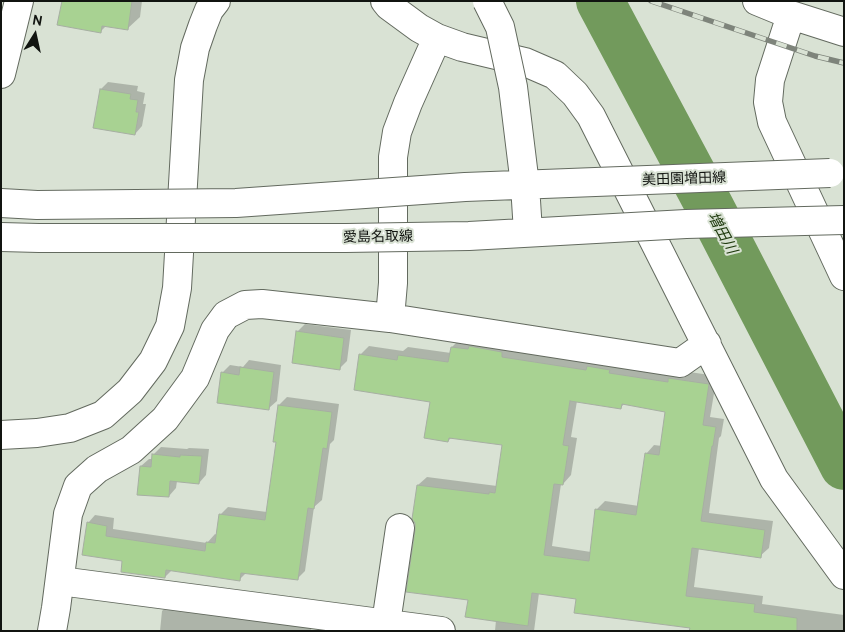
<!DOCTYPE html>
<html>
<head>
<meta charset="utf-8">
<style>
  body { margin:0 }
  #map { position:relative; width:845px; height:632px; overflow:hidden; background:#d9e2d4; font-family:Cabin,sans-serif }
  canvas { display:block }
  .frame { position:absolute; inset:0; border:2px solid #111410; pointer-events:none }
  .north { position:absolute; left:10px; top:10px; width:50px; height:50px; -webkit-text-stroke:4px #d9e2d4; paint-order:stroke; rotate:10deg; font-size:14px; font-weight:700; line-height:20px; text-align:center; color:#111410 }
  .north::after { content:''; display:block; margin:auto; width:18px; height:22px; background:#111410; clip-path:polygon(50% 0,100% 100%,50% 72%,0 100%) }
</style>
</head>
<body>
<div id="map">
<canvas width="845" height="632"></canvas>
<div class="frame"></div>
<div class="north">N</div>
</div>
<script>
const context = document.querySelector('canvas').getContext('2d');
context.lineJoin = 'round';
function paint(path, color) { context.fillStyle = color; context.fill(path, 'evenodd'); }
const shape = rows => new Path2D(rows.map(r => 'M' + r).join(''));
function trace(path, color, width, dash) { context.strokeStyle = color; context.lineWidth = width; context.lineCap = dash ? 'butt' : 'round'; context.setLineDash(dash || []); context.stroke(path); }
function write(font, color, halo, rows, align = 'center') {
  context.font = font + ' Cabin,"Noto Sans JP",sans-serif'; context.lineWidth = 4; context.setLineDash([]); context.textBaseline = 'middle'; context.strokeStyle = halo; context.fillStyle = color; for (const [text, x, y, turn = 0] of rows) {
    context.save(); context.translate(x, y); context.rotate((+turn || 0) * Math.PI / 180); context.textAlign = isNaN(turn) ? turn : align; if (halo) context.strokeText(text, 0, 0); context.fillText(text, 0, 0); context.restore();
  }
}
paint(shape([
  [63,1,142,1,140,17,127,29,106,26,100,32],
  [108,82,138,86,137,91,145,93,143,104,146,104,142,126,135,134,101,89],
  [305,324,351,330,347,361,339,369,297,332],
  [460,339,717,376,710,417,724,419,721,436,719,438,709,513,773,521,769,548,760,556,699,548,694,587,763,596,762,604,844,615,844,631,691,631,691,627,577,598,539,593,534,631,495,631,496,620,469,599,417,530,418,485,427,477,497,486,503,444,452,437,448,441,432,401,361,354,369,346,403,351,408,347,451,353,452,347],
  [577,401,621,407,624,404,666,411,662,446,654,445,646,454,639,506,605,501,596,510,591,552,552,546,561,484,563,484,571,475,577,438,571,437],
  [249,360,281,365,277,401,269,408,222,373,230,365,243,367],
  [287,397,339,404,334,440,330,444,322,500,314,507,305,571,297,579,247,572,239,580,172,570,165,577,124,560,88,523,95,515,114,518,113,529,207,543,215,534,217,535,220,515,228,507,267,512,277,441,275,440,279,405],
  [161,447,187,449,189,448,209,449,206,475,199,483,177,481,176,488,169,496,141,466,149,459,153,459,153,455],
  [171,602,312,622,311,631,160,631,162,611]
]), '#0003');
trace(shape([
  [600,1,711,209,844,466]
]), '#729a5c', 48);
const building = shape([
  [62,1,132,1,128,30,102,26,101,33,57,25,62,1],
  [100,89,131,94,130,99,138,100,136,112,139,112,135,135,93,128,100,89],
  [296,331,344,338,340,370,292,363,296,331],
  [469,346,502,352,502,357,586,370,587,366,610,370,609,373,668,382,668,378,709,384,703,425,716,427,713,446,712,446,701,521,765,530,761,558,692,548,686,596,755,604,754,612,797,618,797,631,689,631,690,628,574,613,576,599,532,593,528,626,465,617,468,600,406,592,415,530,415,523,412,519,417,485,489,494,489,492,495,493,502,445,449,438,448,442,424,438,430,402,354,390,359,354,397,360,398,355,448,362,451,347,468,349,469,346],
  [570,401,621,409,622,404,665,412,659,455,645,453,636,515,595,509,589,561,544,555,554,484,563,485,569,446,563,445,570,401],
  [240,367,274,372,269,410,217,403,221,372,239,375,240,367],
  [278,405,332,412,327,449,323,448,314,509,308,508,298,580,241,573,240,581,166,570,165,578,121,572,122,561,82,555,87,522,107,526,106,536,205,551,206,542,215,543,219,514,265,520,276,442,273,442,278,405],
  [152,454,180,457,180,455,202,456,199,484,170,481,169,497,137,495,140,466,151,467,152,454]
]);
paint(building, '#a8d292');
trace(building, '#a6aea2', 1);
const minor = shape([
  [385,1,389,6,419,28,437,38,462,47,525,62,555,75,575,94,591,116,774,479,844,575],
  [757,1,791,15,844,32],
  [791,15,770,80,768,102,772,122,844,276],
  [390,318,393,283,393,157,397,132,408,103,437,38],
  [60,581,441,631],
  [386,623,400,528],
  [52,631,56,608,68,514,78,486,97,469,131,450,165,419,195,378,215,330,226,315,245,305,262,304,390,318,680,363,707,344]
]);
const secondary = shape([
  [1,74,19,1],
  [1,435,37,433,70,428,103,415,130,391,153,361,170,326,177,288,189,80,195,48,203,25,209,10,216,1]
]);
trace(minor, '#636a5f', 30);
trace(secondary, '#636a5f', 30);
trace(minor, '#fff', 28);
trace(secondary, '#fff', 28);
const rail = shape([
  [651,1,815,56,844,63]
]);
trace(rail, '#7e847b', 5.5);
trace(rail, '#d9e2d4', 4, [11]);
const secondaryBridge = shape([
  [487,1,500,27,513,87,525,185,528,232],
  [1,203,37,205,236,203,465,187,830,173],
  [1,237,39,238,346,238,469,236,686,224,844,220]
]);
trace(secondaryBridge, '#636a5f', 30, []);
trace(secondaryBridge, '#fff', 28);
write('14px', '#111410', '#d9e2d4', [
  ["美田園増田線",684,179,-2],
  ["愛島名取線",378,237,-1]
]);
write('italic 15px', '#203b0f', '#d9e2d4', [
  ["増田川",722,233,62]
]);
</script>
</body>
</html>
